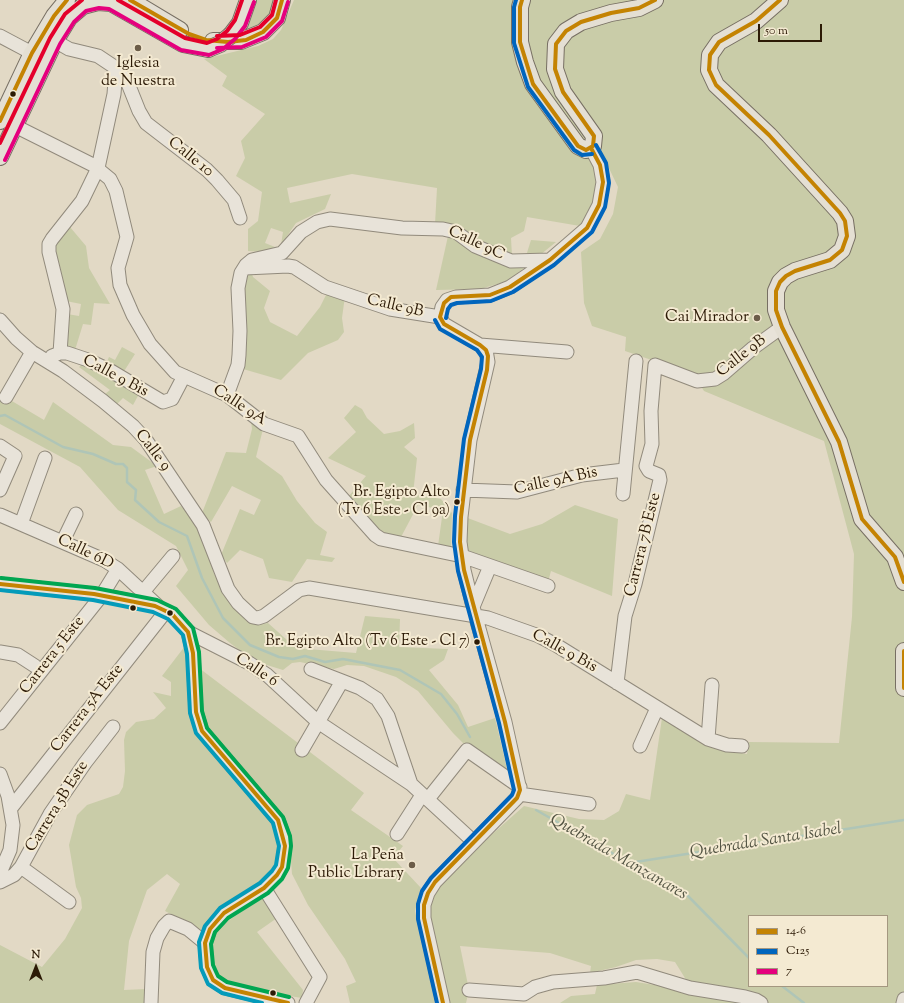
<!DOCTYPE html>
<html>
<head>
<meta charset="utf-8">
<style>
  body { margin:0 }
  #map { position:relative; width:904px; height:1003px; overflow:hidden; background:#e2d9c5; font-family:"Sorts Mill Goudy",serif }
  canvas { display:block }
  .legend { position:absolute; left:748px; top:915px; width:140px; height:72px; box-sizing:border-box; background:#f4ead2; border:1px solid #a49780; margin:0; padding:5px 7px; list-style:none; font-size:12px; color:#2c1a06 }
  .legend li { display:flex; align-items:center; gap:8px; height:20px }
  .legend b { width:20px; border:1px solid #a49780 }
  .north { position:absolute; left:16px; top:947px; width:40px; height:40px; -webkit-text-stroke:3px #f4ead2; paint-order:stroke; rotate:0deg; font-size:11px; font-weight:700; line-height:16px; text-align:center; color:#2c1a06 }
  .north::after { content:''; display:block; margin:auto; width:14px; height:18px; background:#2c1a06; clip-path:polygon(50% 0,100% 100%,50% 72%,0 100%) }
  .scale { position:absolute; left:758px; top:24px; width:64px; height:18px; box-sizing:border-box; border:2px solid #2c1a06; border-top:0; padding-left:5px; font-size:12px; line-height:14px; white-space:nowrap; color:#2c1a06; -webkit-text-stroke:3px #f4ead2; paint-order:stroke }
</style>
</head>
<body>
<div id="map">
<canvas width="904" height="1003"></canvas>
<ul class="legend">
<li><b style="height:5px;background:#c48302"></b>14-6</li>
<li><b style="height:5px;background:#0065bd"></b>C125</li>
<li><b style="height:5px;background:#e5007d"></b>7</li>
</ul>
<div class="north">N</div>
<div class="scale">50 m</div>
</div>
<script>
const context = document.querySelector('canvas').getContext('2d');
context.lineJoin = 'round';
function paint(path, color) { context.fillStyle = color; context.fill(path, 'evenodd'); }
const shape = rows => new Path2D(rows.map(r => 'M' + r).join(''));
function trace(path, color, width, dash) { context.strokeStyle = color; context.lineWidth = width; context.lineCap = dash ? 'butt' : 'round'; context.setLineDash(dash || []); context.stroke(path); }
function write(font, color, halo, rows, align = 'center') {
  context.font = font + ' "Sorts Mill Goudy",serif'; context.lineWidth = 4; context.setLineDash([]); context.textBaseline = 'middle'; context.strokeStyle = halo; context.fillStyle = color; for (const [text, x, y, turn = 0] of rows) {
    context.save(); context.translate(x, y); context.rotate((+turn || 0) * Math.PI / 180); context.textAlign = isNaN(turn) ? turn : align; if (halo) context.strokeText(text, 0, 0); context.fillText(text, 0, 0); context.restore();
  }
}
paint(shape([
  [254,0,276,0,269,22,237,37],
  [294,0,904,0,904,1003,560,1003,571,996,595,994,597,985,636,982,693,991,675,962,657,959,636,960,616,967,590,973,591,966,550,953,460,946,469,990,466,1003,450,1003,429,917,429,898,472,852,524,806,579,819,604,820,619,811,626,794,650,800,662,718,709,746,726,751,747,754,749,742,839,743,852,617,854,554,824,441,704,391,693,374,625,351,626,337,592,326,584,303,581,252,600,239,613,214,618,187,606,162,598,181,596,196,590,213,580,226,527,217,524,231,511,238,512,256,526,256,531,240,556,242,508,281,480,289,436,290,450,227,435,224,437,188,352,174,287,188,290,203,331,194,325,209,296,223,281,245,283,232,271,228,265,243,275,247,262,252,248,251,248,229,258,221,262,192,236,176,245,158,241,141,265,114,222,86,227,76,204,59,258,46,273,39,281,30],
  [749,916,887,916,887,986,749,986],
  [70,227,86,246,89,268,110,304,94,303,91,325,83,324,75,350,64,346,67,314,79,316,81,304,66,301,54,249,57,241],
  [251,271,253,277,270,291,264,308,270,322,297,336,320,307,328,291,345,296,342,318,344,332,338,340,308,353,281,380,243,369,245,272],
  [122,347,135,354,121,376,105,366,109,357,115,360],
  [86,360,139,394,133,405,123,398,117,404,105,394,110,390,79,367],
  [0,394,44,420,53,402,113,445,131,447,157,466,145,470,164,514,181,506,195,522,210,556,214,574,230,602,242,616,258,624,268,623,296,648,356,653,365,616,400,619,399,647,448,649,444,660,429,670,458,705,468,727,495,718,508,773,467,747,453,733,418,691,396,677,364,666,347,665,334,669,300,662,292,663,283,670,254,661,230,643,209,625,176,586,188,570,176,546,118,510,80,467,0,424],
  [355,405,362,409,367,418,384,434,400,431,414,423,415,438,404,447,417,458,413,494,441,499,452,513,451,548,438,546,443,510,418,505,401,537,378,532,348,497,366,476,328,458,356,432,344,418],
  [251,421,263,429,256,457,282,476,297,501,315,523,327,532,320,555,335,558,332,562,307,559,292,582,269,578,263,559,240,550,227,563,221,555,240,509,254,515,261,500,232,486,211,522,202,513,226,452,246,453,252,429],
  [575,505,618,519,612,596,551,571,548,582,468,552,465,517,510,534,542,524],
  [185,646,188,655,188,688,192,718,270,816,280,841,277,864,264,880,211,917,201,930,165,911,180,884,167,874,147,890,129,941,124,990,147,989,146,1003,0,1003,0,945,42,967,65,939,82,908,81,898,76,887,69,845,77,815,87,805,119,794,123,787,125,771,124,740,126,732,136,722,154,719,166,708,153,692,171,696,171,682,162,676],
  [199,668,364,793,351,810,403,846,393,858,421,888,415,911,435,1003,350,1003,346,986,356,982,345,959,308,905,292,874,289,835,209,732,203,716,199,692],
  [262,898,277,918,257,932,303,990,302,998,234,987,214,973,210,946,214,933,222,925]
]), '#c9cca8');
trace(shape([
  [0,416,5,415,63,447,93,454,116,464,123,464,127,468,127,482,136,490,135,500,159,522,187,536,202,578,223,618,250,645,279,657,293,659,305,656,325,662,343,659,400,670,441,694,457,714,470,737],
  [536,810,688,896,749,958],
  [629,863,904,820],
  [782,986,804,1003]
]), '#afc5b7', 2.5);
const minor = shape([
  [0,36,32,53],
  [55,41,69,49,98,56,116,68,127,81,139,111,146,123,207,170,217,180,234,200,240,218],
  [15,126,93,165,110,179,116,191,127,237,118,268,120,285,133,315,150,344,175,372,227,395,264,424,298,436,326,480,375,535,381,539,462,556,548,586],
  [245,268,288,266,294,267,325,287,390,309,440,317],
  [440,317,442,307,447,300,456,297,490,295,510,287,550,260,587,228,599,205,603,182,600,165,591,148],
  [440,317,444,324,480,345,567,352],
  [0,320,16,338,32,352,63,371,103,401,133,426,146,440,203,525,228,589,238,603,253,617,258,618,264,616,299,590,309,588,488,618,539,636,556,645,708,739,727,745,742,746],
  [60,353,63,309,49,252,49,244,52,239,82,201,98,168,114,94,116,68],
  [52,356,60,353,67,353,88,360,111,371,163,402,172,399,184,376],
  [227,395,238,365,239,355,240,331,238,288,241,273,246,265,252,260,282,253,301,232,317,222,330,219,402,228,443,229,456,232,475,246,511,261,550,260],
  [6,397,32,352],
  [0,446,15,456,0,490],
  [463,490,517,492,582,475,624,470],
  [623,494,636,361],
  [0,515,104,560,118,569,159,607],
  [21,524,45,458],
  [63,541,76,514],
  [0,584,102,595,155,606,166,611,177,619,188,632,249,663,267,675,318,722,411,784,474,842],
  [143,592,173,556],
  [473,607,490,566],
  [188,632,193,653,196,712,202,731,278,820,284,837,285,846,282,867,277,875,264,888,224,913,210,929,205,943,207,967,213,980,225,988,288,1003],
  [0,652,18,655,35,666],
  [311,669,360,688,377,699,388,716,411,784],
  [617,683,625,616,635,584,660,480,659,475,649,471,646,466,652,444,651,411,655,365,697,381,715,379,723,374,753,348,782,327],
  [0,723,102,595,118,569],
  [708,739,712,685],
  [640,746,657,708],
  [302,750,342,681],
  [0,774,8,796,13,825,10,850,0,873],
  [519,794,589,804],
  [428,799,467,750,520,787],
  [11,808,166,611],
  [397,834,422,795],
  [21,867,69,902],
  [0,882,14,875,21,867,50,814,85,763,113,727],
  [264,888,320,977,306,1003],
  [469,990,524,994,535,987,553,982,604,978,637,972,690,988,745,997,756,1000,761,1003],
  [151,1003,153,952,157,938,164,926,169,921,188,929,205,943],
  [443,1003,424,918,424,905,428,893,435,882,517,798,520,790,505,722,473,607,464,570,460,542,461,517,470,440,488,362,486,350,480,345],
  [903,1003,904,999]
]);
const major = shape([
  [130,0,180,30],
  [522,0,520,7,520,42,525,62,533,84,578,146,586,150,593,146,594,136,563,92,555,69,556,44,566,31,581,22,611,13,639,8,655,0],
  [780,0,756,21,719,42,710,55,709,70,716,85,769,135,840,213,845,221,847,236,842,250,830,260,795,271,786,276,780,282,776,291,776,310,782,327,839,442,862,519,895,557,904,582],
  [231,35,240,23,248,0],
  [213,41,241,41,263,32,277,18,282,0],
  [0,121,32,53,54,16,67,0],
  [0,157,55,41,69,18,83,6,98,2,111,3,183,44,208,49],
  [904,651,904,688]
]);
trace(minor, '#918a7c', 15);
trace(major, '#776f63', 18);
trace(minor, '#e8e3d9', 13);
trace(major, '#e4dfd3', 16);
const majorBridge = shape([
  [208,49,220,44,231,35]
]);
trace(majorBridge, '#776f63', 18, []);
trace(majorBridge, '#e4dfd3', 16);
trace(shape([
  [130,0,189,34,206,40,228,42,246,40,263,32,277,18,282,0],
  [522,0,520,7,520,42,533,84,578,146,586,150,593,146,594,136,563,92,555,69,556,44,566,31,581,22,611,13,639,8,655,0],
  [780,0,756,21,719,42,710,55,709,70,716,85,769,135,840,213,845,221,847,236,842,250,830,260,795,271,786,276,780,282,776,291,776,310,782,327,839,442,862,519,895,557,904,582],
  [0,121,32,53,54,16,67,0],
  [0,584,94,594,155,606,172,614,188,632,193,653,196,712,202,731,278,820,285,846,282,867,277,875,264,888,224,913,210,929,205,943,207,967,213,980,225,988,288,1003],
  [904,651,904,688],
  [443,1003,424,918,424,905,428,893,435,882,517,798,520,790,505,722,464,570,460,542,461,517,470,440,487,370,488,356,486,350,480,345,444,324,440,317,444,303,451,297,490,295,510,287,550,260,587,228,599,205,603,182,600,165,591,148]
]), '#c48302', 4);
trace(shape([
  [516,0,514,7,514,43,528,87,574,150,582,155,592,154],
  [446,318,448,309,451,305,457,303,491,301,513,292,554,265,592,232,605,207,609,183,606,163,596,145],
  [435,320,440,329,477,350,482,357,481,369,464,439,455,516,454,542,458,571,499,723,514,790,512,795,431,878,422,891,418,904,418,919,437,1003]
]), '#0065bd', 4);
trace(shape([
  [217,48,242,47,266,37,282,21,288,2],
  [5,160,60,44,74,22,86,11,99,8,109,9,181,50,209,55,223,49,235,39,245,26,254,2]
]), '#e5007d', 4);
trace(shape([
  [118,0,185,38,207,43,217,39,227,31,235,20,242,0],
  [217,36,240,35,260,27,272,15,276,0],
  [0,143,50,38,65,14,82,0]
]), '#e4002b', 4);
trace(shape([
  [0,590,93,600,153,612,168,619,183,635,187,654,190,713,196,733,273,823,279,846,276,865,272,871,260,883,220,908,205,926,199,942,201,968,208,984,222,993,262,1003]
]), '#049bba', 4);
trace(shape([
  [1,578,95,588,157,600,176,609,193,628,199,652,202,711,207,728,283,817,290,836,291,846,288,868,282,879,268,893,228,918,215,932,211,944,213,965,218,976,227,982,289,997]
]), '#00a651', 4);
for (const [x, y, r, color] of [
  [138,48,4,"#6c5d49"],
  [13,94,3.5,"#2c1a06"],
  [757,318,4,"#6c5d49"],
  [457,502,3.5,"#2c1a06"],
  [133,608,3.5,"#2c1a06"],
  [170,613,3.5,"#2c1a06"],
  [477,642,3.5,"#2c1a06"],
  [412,865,4,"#6c5d49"],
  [273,993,3.5,"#2c1a06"]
]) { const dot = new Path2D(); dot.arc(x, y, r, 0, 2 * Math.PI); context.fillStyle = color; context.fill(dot); trace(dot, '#f4ead2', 1.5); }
write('15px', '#2c1a06', '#f4ead2', [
  ["Br. Egipto Alto",450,493],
  ["(Tv 6 Este - Cl 9a)",450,511],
  ["Br. Egipto Alto (Tv 6 Este - Cl 7)",470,642]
], 'right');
write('16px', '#2c1a06', '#f4ead2', [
  ["Iglesia",138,64,"center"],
  ["de Nuestra",138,82,"center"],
  ["Cai Mirador",749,318],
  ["La Peña",404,856],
  ["Public Library",404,874]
], 'right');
write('16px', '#2c1a06', '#f4ead2', [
  ["Calle 10",190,158,39],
  ["Calle 9C",476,244,25],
  ["Calle 9B",395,307,13],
  ["Calle 9B",742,357,-38],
  ["Calle 9 Bis",115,377,28],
  ["Calle 9A",239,406,33],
  ["Calle 9",152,451,52],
  ["Calle 9A Bis",556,482,-12],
  ["Carrera 7B Este",644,545,-76],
  ["Calle 6D",85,553,26],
  ["Calle 9 Bis",564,652,29],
  ["Carrera 5 Este",53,656,-52],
  ["Calle 6",256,671,34],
  ["Carrera 5A Este",88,709,-52],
  ["Carrera 5B Este",58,807,-58]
]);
write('italic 17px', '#525342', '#f4ead2', [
  ["Quebrada Santa Isabel",766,842,-9],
  ["Quebrada Manzanares",618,858,30]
]);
</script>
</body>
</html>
